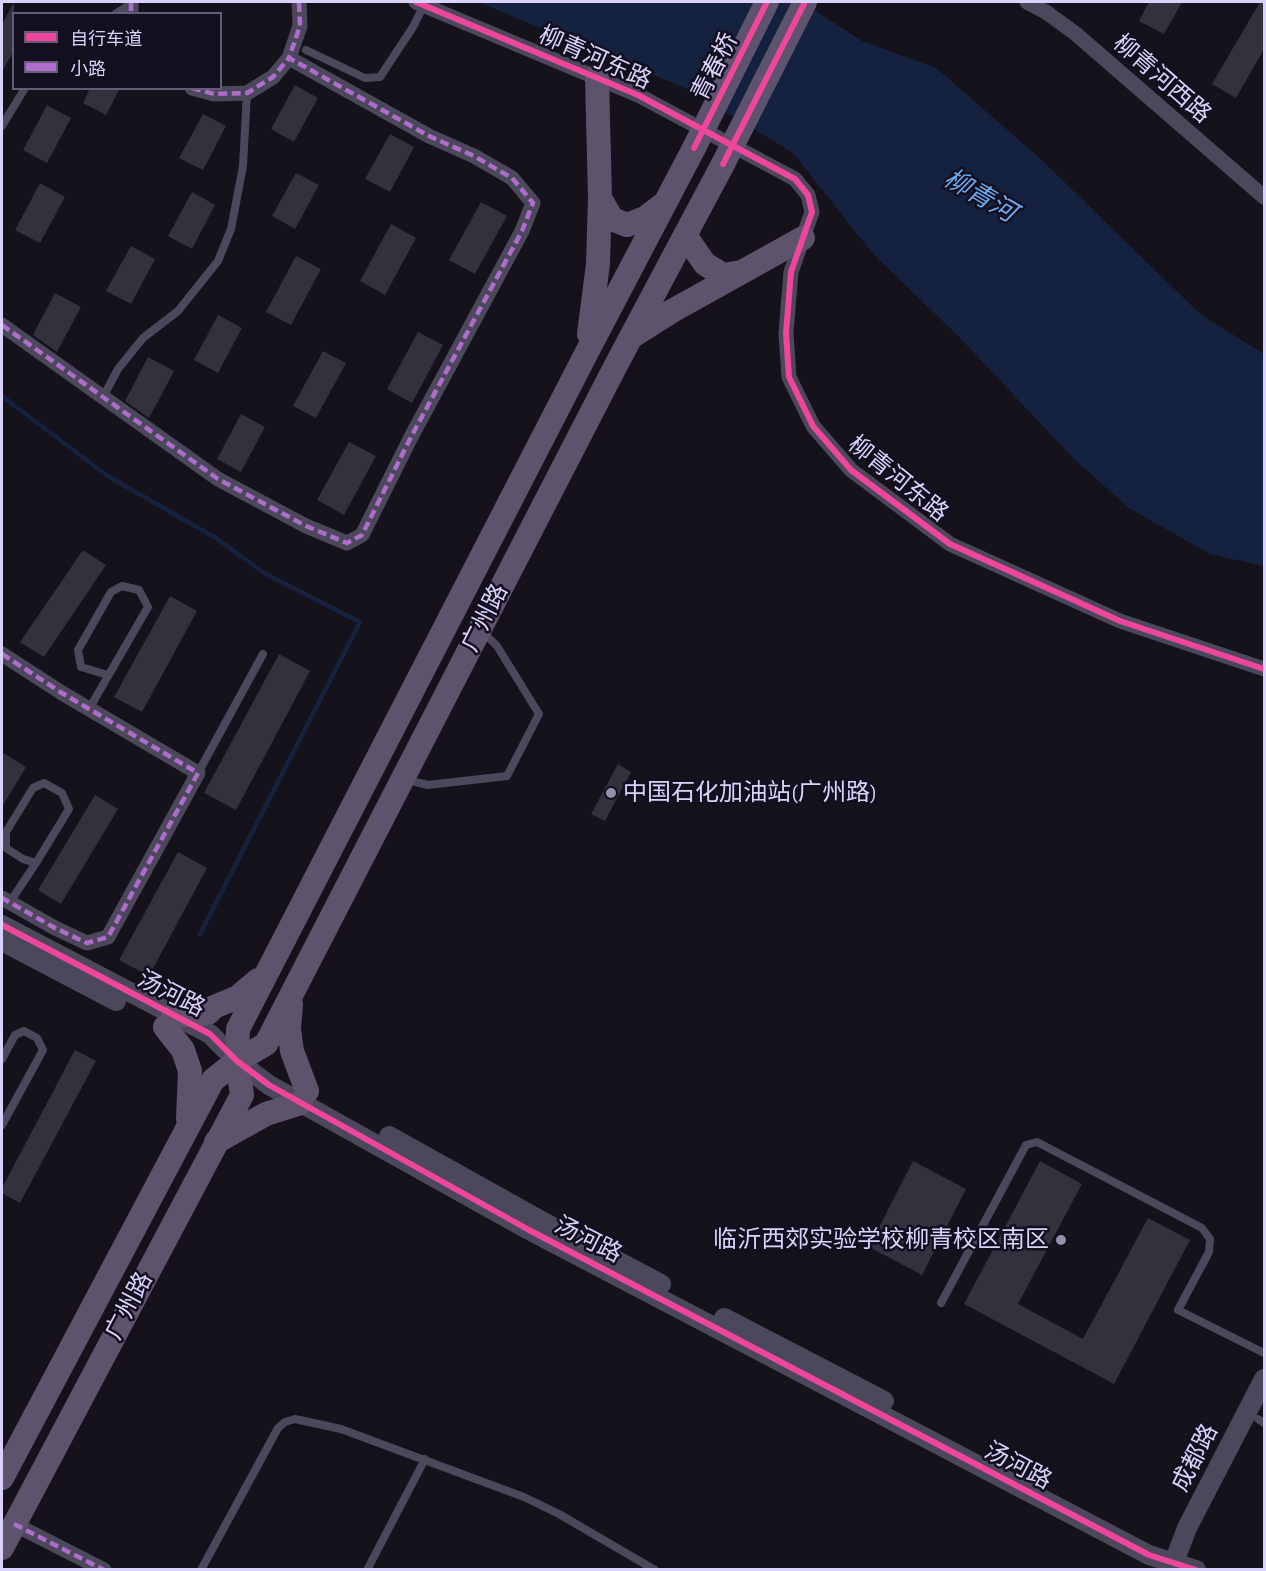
<!DOCTYPE html>
<html>
<head>
<meta charset="utf-8">
<style>
  body { margin:0 }
  #map { position:relative; width:1266px; height:1571px; overflow:hidden; background:#15121c; font-family:"Alegreya Sans","Noto Sans SC",sans-serif }
  canvas { display:block }
  .frame { position:absolute; inset:0; border:3px solid #dad2fa; pointer-events:none }
  .legend { position:absolute; left:12px; top:12px; width:210px; height:78px; box-sizing:border-box; background:#130f1f; border:2px solid #635d77; margin:0; padding:8px 10px; list-style:none; font-size:18px; color:#dad2fa }
  .legend li { display:flex; align-items:center; gap:12px; height:30px }
  .legend b { width:30px; border:2px solid #635d77 }
</style>
</head>
<body>
<div id="map">
<canvas width="1266" height="1571"></canvas>
<div class="frame"></div>
<ul class="legend">
<li><b style="height:8px;background:#ed469a"></b>自行车道</li>
<li><b style="height:8px;background:#b06ccc"></b>小路</li>
</ul>
</div>
<script>
const context = document.querySelector('canvas').getContext('2d');
context.lineJoin = 'round';
function paint(path, color) { context.fillStyle = color; context.fill(path, 'evenodd'); }
const shape = rows => new Path2D(rows.map(r => 'M' + r).join(''));
function trace(path, color, width, dash) { context.strokeStyle = color; context.lineWidth = width; context.lineCap = dash ? 'butt' : 'round'; context.setLineDash(dash || []); context.stroke(path); }
function write(font, color, halo, rows, align = 'center') {
  context.font = font + ' "Alegreya Sans","Noto Sans SC",sans-serif'; context.lineWidth = 5; context.setLineDash([]); context.textBaseline = 'middle'; context.strokeStyle = halo; context.fillStyle = color; for (const [text, x, y, turn = 0] of rows) {
    context.save(); context.translate(x, y); context.rotate((+turn || 0) * Math.PI / 180); context.textAlign = isNaN(turn) ? turn : align; if (halo) context.strokeText(text, 0, 0); context.fillText(text, 0, 0); context.restore();
  }
}
paint(shape([
  [478,2,802,2,862,41,936,68,1042,160,1200,314,1264,354,1264,566,1210,554,1129,508,1074,459,959,337,873,254,793,153,689,90]
]), '#15223f');
trace(shape([
  [2,396,106,475,216,538,264,573,360,622,200,934]
]), '#15223f', 4.5);
paint(shape([
  [14,2,14,50,2,72,2,24],
  [1149,2,1182,2,1164,34,1139,21],
  [1260,2,1264,2,1264,49,1236,98,1212,84],
  [295,85,318,98,294,142,271,129],
  [90,88,120,88,106,115,83,103],
  [47,105,71,118,47,163,23,150],
  [203,114,226,126,203,170,179,158],
  [390,134,414,147,390,192,365,179],
  [296,173,319,185,295,229,272,216],
  [40,183,65,197,40,243,15,230],
  [192,192,215,205,192,249,168,236],
  [481,202,507,216,475,274,449,260],
  [391,224,416,238,385,295,360,281],
  [131,246,155,259,131,304,106,291],
  [296,256,321,269,291,325,266,312],
  [55,293,81,307,57,352,33,335],
  [218,315,242,328,218,373,194,360],
  [418,332,443,345,412,403,387,389],
  [323,351,346,363,316,418,293,406],
  [148,357,174,371,149,418,125,401],
  [241,414,265,427,241,472,217,459],
  [349,442,376,456,344,515,317,500],
  [83,550,106,565,44,657,20,642],
  [170,596,197,611,142,712,114,697],
  [279,654,310,671,236,810,204,793],
  [2,752,26,767,2,807],
  [618,764,631,772,605,821,591,814],
  [95,795,118,809,61,904,38,890],
  [178,852,207,868,149,976,119,960],
  [75,1050,96,1061,20,1203,2,1193,2,1188],
  [913,1161,966,1189,922,1275,869,1247],
  [1040,1161,1082,1184,1018,1304,1083,1339,1148,1218,1190,1240,1114,1384,964,1304]
]), '#34303e');
trace(shape([
  [115,14,129,5],
  [306,50,365,78,380,77,413,27,424,5],
  [2,126,25,88],
  [103,397,118,369,143,338,178,311,218,261,231,229,243,166,247,93],
  [89,709,148,607,139,590,122,586,111,592,78,650,81,667,108,675],
  [198,773,263,654],
  [407,780,428,785,507,776,539,714,497,646,483,632],
  [10,902,36,863,69,809,62,793,44,783,33,788,6,832,6,848,23,859,36,863],
  [2,1059,15,1035,24,1031,37,1038,43,1050,2,1125],
  [941,1303,1026,1145,1037,1142,1202,1228,1210,1239,1209,1252,1178,1310,1264,1353],
  [1258,1419,1264,1423],
  [201,1570,278,1428,285,1422,295,1419,341,1429,524,1497,559,1514,655,1570],
  [367,1570,425,1459]
]), '#4b485b', 8);
trace(shape([
  [131,2,131,14],
  [416,2,638,95,795,179,808,195,812,212,791,272,786,333,789,377,813,426,851,470,950,544,1120,621,1264,669],
  [1027,2,1046,12,1076,34,1264,197],
  [192,88,214,94,247,93,273,77,289,58],
  [2,325,218,479,306,526,347,543,362,535,411,437,522,231,533,203,512,178,474,156,429,136,289,58,300,26,299,2],
  [2,654,62,693,198,773,108,937,87,943,55,928,2,898],
  [14,1524,104,1570]
]), '#4b485b', 15);
trace(shape([
  [2,925,210,1034,237,1061,269,1085,529,1230,1149,1555,1196,1570],
  [2,941,116,1001],
  [389,1136,536,1218,661,1284],
  [724,1318,884,1401],
  [1171,1570,1187,1528,1264,1379]
]), '#4b485b', 20);
trace(shape([
  [600,198,612,219,627,225,645,218,662,205],
  [685,235,705,264,723,275,741,272],
  [589,334,598,264,600,198,597,77],
  [631,337,672,311,803,238],
  [291,1004,289,1029,292,1051,307,1091],
  [173,1016,208,1013,214,1007,238,997,258,980],
  [165,1027,183,1050,190,1071,188,1119],
  [216,1142,266,1114,301,1103],
  [2,1478,213,1080,237,1061,266,1044,615,367,723,164],
  [2,1548,242,1095,237,1061,238,1029,587,352,694,148]
]), '#5e536c', 24);
trace(shape([
  [694,148,767,2],
  [723,164,805,2]
]), '#5e536c', 24);
trace(shape([
  [131,2,131,14],
  [192,88,214,94,247,93,273,77,289,58],
  [2,325,218,479,306,526,347,543,362,535,411,437,522,231,533,203,512,178,474,156,429,136,289,58,300,26,299,2],
  [2,654,62,693,198,773,108,937,87,943,55,928,2,898],
  [14,1524,104,1570]
]), '#b06ccc', 4.5, [9, 4.5]);
trace(shape([
  [416,2,638,95,795,179,808,195,812,212,791,272,786,333,789,377,813,426,851,470,950,544,1120,621,1264,669],
  [694,148,767,2],
  [723,164,805,2],
  [2,925,210,1034,237,1061,269,1085,529,1230,1149,1555,1196,1570]
]), '#ed469a', 6);
for (const [x, y, r, color] of [
  [611,793,6,"#958fac"],
  [1061,1240,6,"#958fac"]
]) { const dot = new Path2D(); dot.arc(x, y, r, 0, 2 * Math.PI); context.fillStyle = color; context.fill(dot); trace(dot, '#130f1f', 2); }
write('24px', '#dad2fa', '#130f1f', [
  ["柳青河东路",595,58,24],
  ["青春桥",715,67,-63],
  ["柳青河西路",1162,79,41],
  ["柳青河东路",898,479,39],
  ["广州路",485,618,-63],
  ["汤河路",171,994,27],
  ["汤河路",588,1240,27],
  ["广州路",129,1306,-62],
  ["成都路",1195,1458,-63],
  ["汤河路",1018,1466,28]
]);
write('24px', '#dad2fa', '#130f1f', [
  ["中国石化加油站(广州路)",623,793],
  ["临沂西郊实验学校柳青校区南区",1049,1240,"right"]
], 'left');
write('italic 26px', '#6ca9ee', '#130f1f', [
  ["柳青河",980,196,30]
]);
</script>
</body>
</html>
